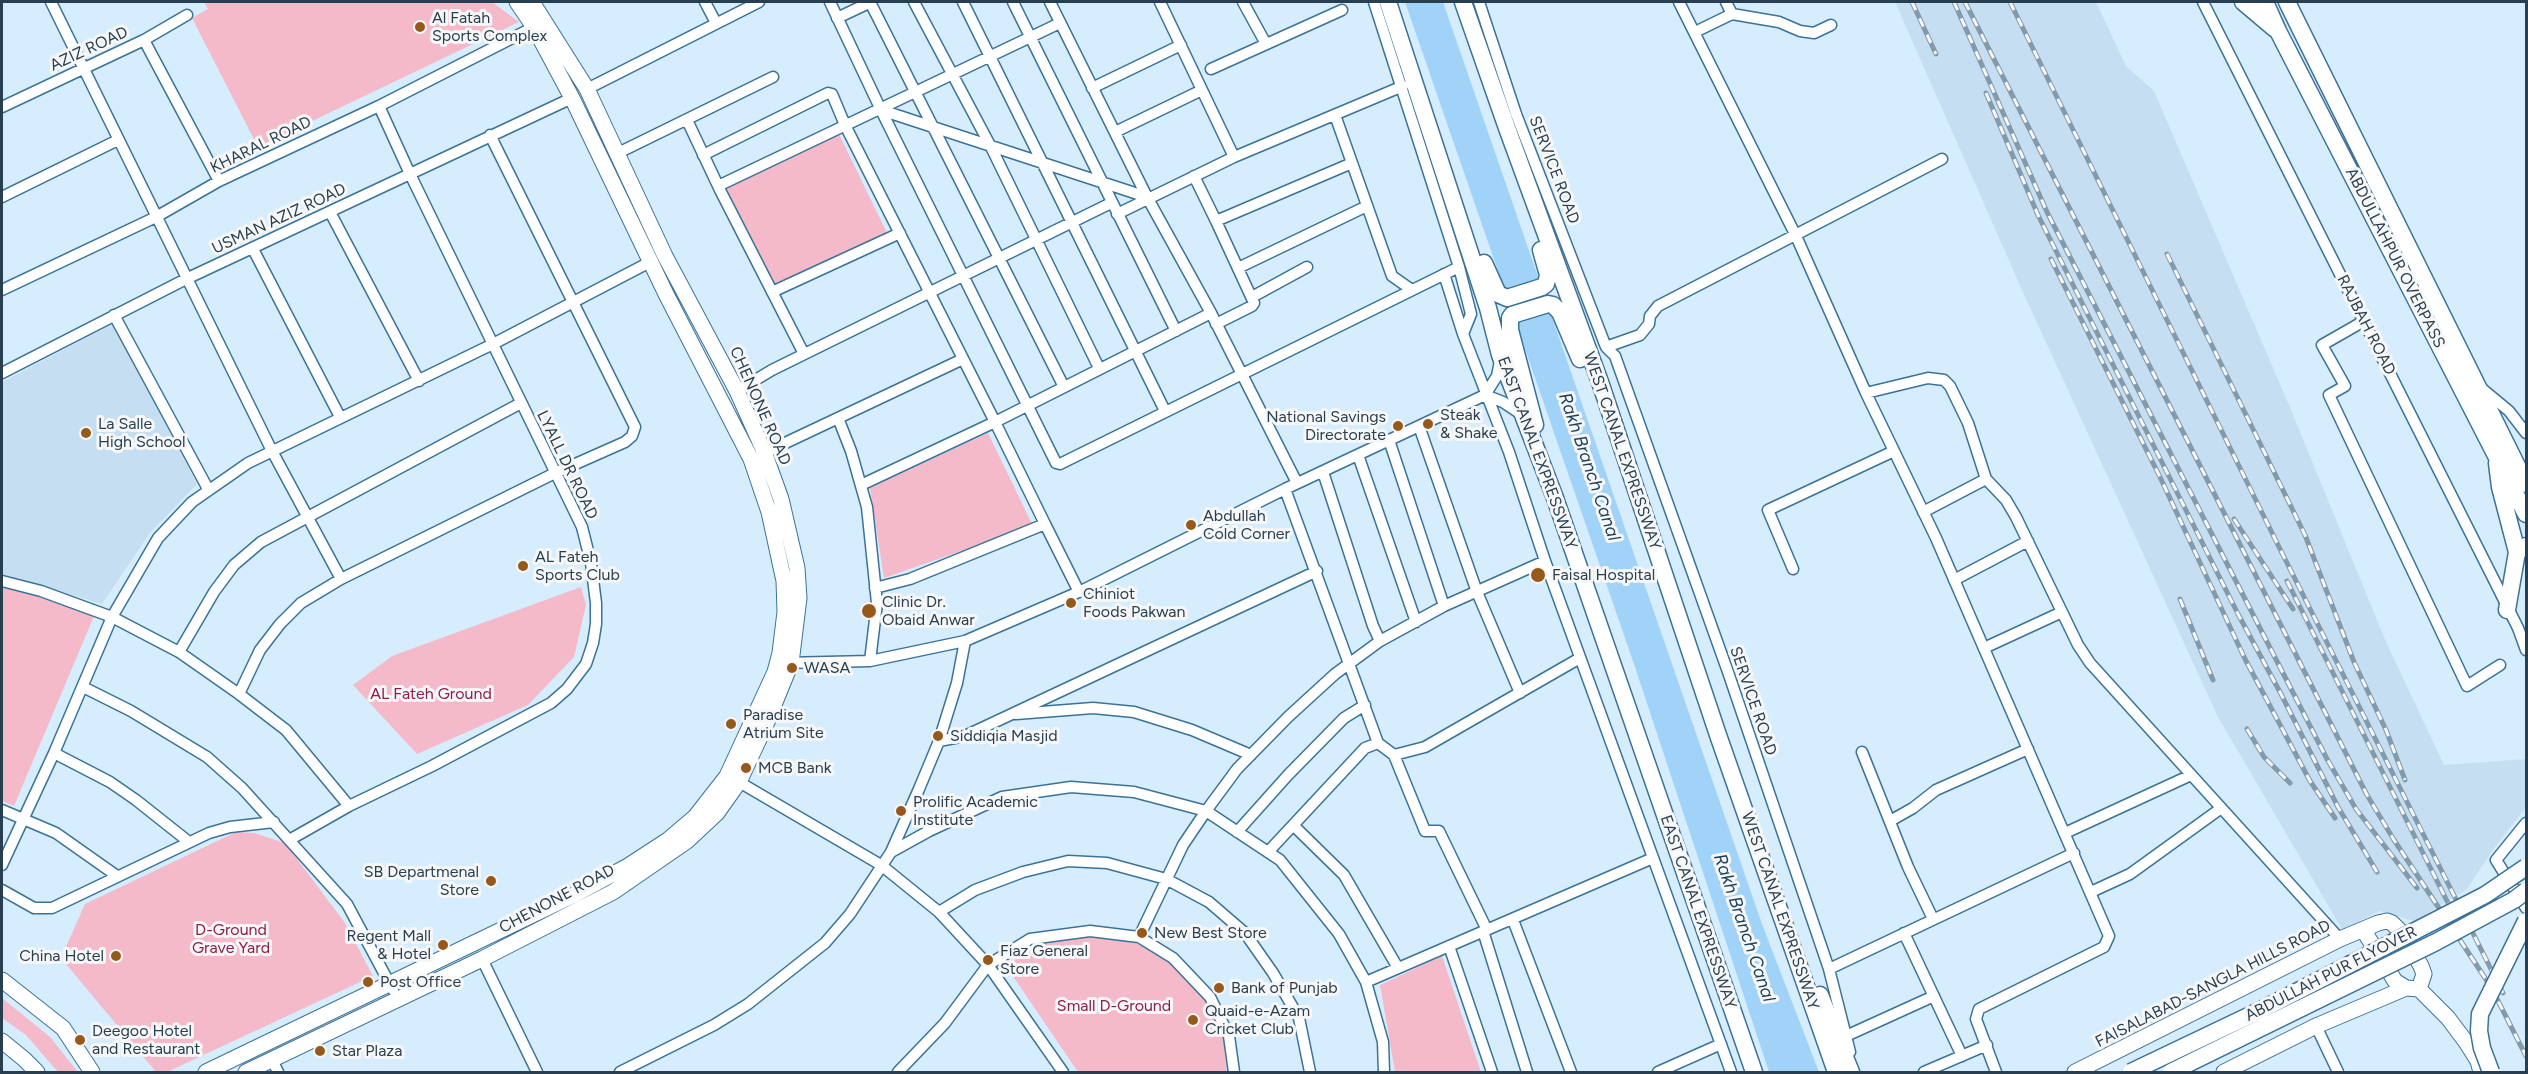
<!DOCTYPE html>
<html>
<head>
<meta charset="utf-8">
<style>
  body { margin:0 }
  #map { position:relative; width:2528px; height:1074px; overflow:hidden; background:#d6edfe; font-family:Figtree,sans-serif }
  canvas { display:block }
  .frame { position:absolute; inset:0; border:3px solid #273f50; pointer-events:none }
</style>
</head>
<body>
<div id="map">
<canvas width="2528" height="1074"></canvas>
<div class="frame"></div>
</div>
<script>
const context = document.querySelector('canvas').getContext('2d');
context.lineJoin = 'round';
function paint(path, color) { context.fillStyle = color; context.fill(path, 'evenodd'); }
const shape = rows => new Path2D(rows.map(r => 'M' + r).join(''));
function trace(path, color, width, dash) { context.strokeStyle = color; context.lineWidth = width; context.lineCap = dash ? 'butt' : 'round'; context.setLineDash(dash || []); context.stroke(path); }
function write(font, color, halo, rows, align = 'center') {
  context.font = font + ' Figtree,sans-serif'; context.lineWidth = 6; context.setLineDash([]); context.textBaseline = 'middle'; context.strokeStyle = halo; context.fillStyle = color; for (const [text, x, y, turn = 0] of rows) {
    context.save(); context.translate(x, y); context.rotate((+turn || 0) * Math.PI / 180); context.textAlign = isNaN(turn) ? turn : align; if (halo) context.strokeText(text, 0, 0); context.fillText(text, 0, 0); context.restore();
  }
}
paint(shape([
  [1895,2,2096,2,2126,66,2154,91,2289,405,2386,642,2444,765,2526,759,2526,807,2492,851,2466,890,2414,921,2380,911,2342,929,2218,717,2022,290],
  [113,324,197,484,149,534,102,604,2,574,2,382]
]), '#c5def1');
paint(shape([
  [204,2,492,2,519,22,258,147,192,18,208,9],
  [838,132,888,235,771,289,720,190],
  [988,433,1033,526,884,578,870,488],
  [2,587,18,590,94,616,14,806,2,801],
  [581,587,586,605,574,657,528,705,417,754,353,685,392,656],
  [236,832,254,833,285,843,345,923,373,976,167,1072,156,1072,61,958,85,904],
  [1092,935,1134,942,1172,962,1205,999,1223,1037,1227,1072,1078,1072,1006,966,1039,943],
  [1442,956,1481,1072,1395,1072,1380,985],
  [2,998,50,1037,78,1072,58,1072,26,1035,2,1018]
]), '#f5bac9');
paint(shape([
  [1405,2,1443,2,1762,924,1819,1072,1769,1072,1635,667]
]), '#a1d3f8');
const street = shape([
  [51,2,272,451,341,579],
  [705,2,716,23],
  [830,2,881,110,1056,463,1060,464,1459,267],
  [870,2,1064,387],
  [914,2,991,147,1099,368],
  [963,2,1165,411],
  [1013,2,1176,331],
  [1050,2,1147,197,1211,313,1297,483],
  [1160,2,1234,157,1403,86],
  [1243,2,1266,44],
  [1374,2,1459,267,1471,314,1463,334],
  [1479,2,1516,114,1606,347],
  [1679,2,1796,236,1866,393,1936,538,2109,936,2104,947,1979,1009,1976,1019,1996,1072],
  [1726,2,1732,14],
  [2203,2,2493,578,2518,628,2526,650],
  [837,18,871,2],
  [1695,32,1732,14,1779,22,1800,31,1814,33,1831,25],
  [144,40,219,181],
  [1211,69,1342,10],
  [1092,88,1181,45],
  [587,89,759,2],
  [2,107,144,40,187,15],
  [881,110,1147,197],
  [1335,115,1392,276,1412,290],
  [687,120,720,190,804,354],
  [1115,132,1202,90],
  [616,154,773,77],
  [703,155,828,93,832,94,845,125,995,422,1211,313],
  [1194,176,1216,221],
  [718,186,1060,23],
  [2,197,118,140],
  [330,212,419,381],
  [1117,214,1234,157],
  [253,249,340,417],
  [1238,268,1367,206],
  [1444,274,1463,334,1509,452,1545,561,1731,1072],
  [2,290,156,217,219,181,379,106,534,27],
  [772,292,900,233],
  [1252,297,1307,267],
  [114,315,208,489],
  [2364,321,2322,345,2345,386,2329,395,2467,686,2500,665],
  [1216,324,1252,306,1254,303,1216,221,1352,163],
  [2,373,186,279,572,98],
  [2480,387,2509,411,2526,433],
  [737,391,772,370,1111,203],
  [1866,393,1928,378,1944,380,1950,386,1968,423,1986,479,2006,500,2016,517,2078,645,2090,663,2340,939],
  [1485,395,1503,402,1521,414],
  [1419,426,1477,592,1520,693],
  [1389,440,1444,606],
  [764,453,963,359],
  [1358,455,1416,622],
  [1323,472,1373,626,1380,641],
  [861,485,995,422,1045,524,910,579,875,588],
  [1285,489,1378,743,1394,755,1425,747,1580,658],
  [1923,512,1986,479],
  [1045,524,1079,592],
  [1793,569,1768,510,1894,451],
  [1954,580,2028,541],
  [2,581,41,591,112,617,179,652,239,694,286,730,349,806],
  [1984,648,2062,612],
  [179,652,214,592,234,565,261,542,521,403],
  [870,661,965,641,1081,591,1285,489,1485,395,1497,376,1500,361],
  [784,663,870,661,877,603,867,507,851,451,838,418],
  [83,687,131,711,207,757,242,788,347,904,393,990],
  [239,694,260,650,280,624,301,603,341,579,555,473,625,442,632,436,635,427,490,135],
  [1016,714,1093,708,1134,712,1192,730,1251,755],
  [939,741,965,736,1317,571],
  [1862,752,1908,867,1933,919],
  [54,753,110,782,136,800,189,842],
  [1394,755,1425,831,1439,831,1487,930],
  [739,782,881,865,939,912,988,965,1063,1072],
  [2,810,56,833,117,876],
  [1890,821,1913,808,1936,790,2028,749],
  [2526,823,2496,860,2526,908],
  [1293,825,1344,875,1398,968],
  [1237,832,1288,775,1344,718,1365,705],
  [2065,833,2191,775],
  [291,839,349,806,432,766,551,703,567,689,586,664,593,643,596,624,596,603,591,563,582,527,410,174,379,106],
  [891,852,929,831,1002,797,1071,787,1134,792,1206,811,1280,860,1339,934,1366,982,1383,1042,1384,1072],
  [1268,852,1365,748,1378,743],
  [2,865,54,753,112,617,158,538,192,502,248,463,493,344,650,262],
  [2,890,34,908,52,908,209,833,230,827,274,822],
  [2091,892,2130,874,2220,809],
  [939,912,975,890,1023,872,1068,861,1107,863,1166,879,1209,902,1245,933,1273,973,1299,1018,1310,1072],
  [1513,920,1571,1072],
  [1483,931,1527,1072],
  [1904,933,1962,1056],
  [1139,937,1183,845,1206,811,1237,769,1288,717,1335,674,1380,641,1444,606,1545,561],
  [1449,946,1492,1072],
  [482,959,537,1072],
  [1829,969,2074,853],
  [1366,982,1653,858],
  [2316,1026,2338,1072],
  [1846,1036,1934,996],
  [1850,1052,1829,969,1728,672,1615,356,1606,347,1640,335,1649,324,1650,316,1658,306,1942,159],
  [272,1060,278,1072],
  [620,1072,714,1025,748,1004,825,943,850,914,891,852,919,789,939,741,957,683,965,641],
  [898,1072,945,1023,988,965,1030,939,1090,931,1139,937,1173,958,1210,997,1229,1036,1234,1072],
  [1658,1072,1721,1044],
  [1924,1072,1987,1045]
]);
const secondary = shape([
  [2367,929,2367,936,2395,981,2406,988,2419,989,2448,1018,2466,1042,2478,1061,2481,1072],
  [2,980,63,1028,92,1072],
  [2,1041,24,1059,37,1072],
  [206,1072,576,894,628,866,668,840,695,817,727,776,775,672,780,653,785,612,784,581,769,512,751,459,666,294,572,98,534,27,517,2],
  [246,1072,482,959,613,892,687,841,717,813,739,782,767,722,791,663,799,598,797,568,781,499,763,449,737,391,665,256,587,89,532,2],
  [2075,1072,2340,939,2378,923,2387,921,2392,923,2403,934,2421,966,2424,974,2419,989],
  [2224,1072,2316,1026,2406,988]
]);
const primary = shape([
  [1388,2,1488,308,1500,355,1555,498,1754,1072],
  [1463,2,1507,128,1600,382,1718,735,1836,1072],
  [2243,2,2275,29],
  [2265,2,2278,31,2526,514],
  [2287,2,2526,484],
  [1484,263,1498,294,1507,298,1542,287,1546,284,1548,275,1541,250],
  [1535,425,1510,330,1510,318,1512,315,1548,304,1553,305,1560,312,1580,359],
  [2497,463,2500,487,2517,552],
  [2507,610,2517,552,2526,546],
  [1820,995,1851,1072]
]);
trace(street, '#3b7299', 13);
trace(secondary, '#3b7299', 17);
trace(primary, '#3b7299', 19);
trace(street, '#fff', 10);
trace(secondary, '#fff', 15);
trace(primary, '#fff', 16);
const rail = shape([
  [1912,2,1936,54],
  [1954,2,2047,212,2327,759,2356,809,2417,888],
  [1965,2,2367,795,2394,840,2491,987,2526,1056],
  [2010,2,2279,547,2503,993],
  [1986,93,2038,215,2238,614,2281,694,2338,807,2377,872],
  [2167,254,2305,535,2354,662,2386,730,2405,780],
  [2051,259,2160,477,2245,659,2310,781,2335,818],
  [2234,519,2293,609],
  [2287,581,2460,927],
  [2180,599,2213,680],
  [2247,729,2264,757,2290,783]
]);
trace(rail, '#839aab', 5);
trace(rail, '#f7f7f7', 3, [9]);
const primaryBridge = shape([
  [2131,1072,2263,1009,2485,895,2526,867],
  [2171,1072,2436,942,2514,900,2526,891],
  [2491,1072,2482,1048,2479,1031,2480,1014,2526,921]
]);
trace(primaryBridge, '#3b7299', 19, []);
trace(primaryBridge, '#fff', 16);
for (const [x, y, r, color] of [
  [420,27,6,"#95591b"],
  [1428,424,6,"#95591b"],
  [1398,426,6,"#95591b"],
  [86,433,6,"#95591b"],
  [1191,525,6,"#95591b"],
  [523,566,6,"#95591b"],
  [1538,575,8,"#95591b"],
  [1071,603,6,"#95591b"],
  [869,611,8,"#95591b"],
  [792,668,6,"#95591b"],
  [731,724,6,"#95591b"],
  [938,736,6,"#95591b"],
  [746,768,6,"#95591b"],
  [901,811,6,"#95591b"],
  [491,881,6,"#95591b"],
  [1142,933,6,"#95591b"],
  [443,945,6,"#95591b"],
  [116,956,6,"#95591b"],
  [988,960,6,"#95591b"],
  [368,982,6,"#95591b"],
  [1219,988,6,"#95591b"],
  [1193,1020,6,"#95591b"],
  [80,1040,6,"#95591b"],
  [320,1051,6,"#95591b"]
]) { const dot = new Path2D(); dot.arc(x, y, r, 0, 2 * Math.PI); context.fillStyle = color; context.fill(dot); trace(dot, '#f7f7f7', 2); }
write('16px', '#273f50', '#f7f7f7', [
  ["Al Fatah",432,18],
  ["Sports Complex",432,36],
  ["Steak",1440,415],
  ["& Shake",1440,433],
  ["National Savings",1386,417,"right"],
  ["Directorate",1386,435,"right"],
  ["La Salle",98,424],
  ["High School",98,442],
  ["Abdullah",1203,516],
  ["Cold Corner",1203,534],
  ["AL Fateh",535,557],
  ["Sports Club",535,575],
  ["Faisal Hospital",1552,575],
  ["Chiniot",1083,594],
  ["Foods Pakwan",1083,612],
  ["Clinic Dr.",882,602],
  ["Obaid Anwar",882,620],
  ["WASA",804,668],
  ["Paradise",743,715],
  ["Atrium Site",743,733],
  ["Siddiqia Masjid",950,736],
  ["MCB Bank",758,768],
  ["Prolific Academic",913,802],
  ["Institute",913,820],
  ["SB Departmenal",479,872,"right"],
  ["Store",479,890,"right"],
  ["New Best Store",1154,933],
  ["Regent Mall",431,936,"right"],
  ["& Hotel",431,954,"right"],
  ["Fiaz General",1000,951],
  ["Store",1000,969],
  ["China Hotel",104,956,"right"],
  ["Post Office",380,982],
  ["Bank of Punjab",1231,988],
  ["Quaid-e-Azam",1205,1011],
  ["Cricket Club",1205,1029],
  ["Deegoo Hotel",92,1031],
  ["and Restaurant",92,1049],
  ["Star Plaza",332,1051]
], 'left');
write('16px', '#273f50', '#f7f7f7', [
  ["AZIZ ROAD",89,49,-25],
  ["KHARAL ROAD",261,145,-26],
  ["SERVICE ROAD",1554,170,69],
  ["USMAN AZIZ ROAD",279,219,-25],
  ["ABDULLAHPUR OVERPASS",2395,258,63],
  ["RAJBAH ROAD",2366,325,63],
  ["CHENONE ROAD",760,406,66],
  ["WEST CANAL EXPRESSWAY",1622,451,71],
  ["EAST CANAL EXPRESSWAY",1537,453,70],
  ["LYALL DR ROAD",567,465,64],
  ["SERVICE ROAD",1753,701,71],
  ["CHENONE ROAD",557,899,-28],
  ["WEST CANAL EXPRESSWAY",1780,911,71],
  ["EAST CANAL EXPRESSWAY",1698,912,71],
  ["ABDULLAH PUR FLYOVER",2331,974,-27],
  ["FAISALABAD-SANGLA HILLS ROAD",2213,984,-27]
]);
write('16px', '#8e1c4c', '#f7f7f7', [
  ["AL Fateh Ground",431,694],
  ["D-Ground",231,930],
  ["Grave Yard",231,948],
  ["Small D-Ground",1114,1006]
]);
write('italic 18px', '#1c425b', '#f7f7f7', [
  ["Rakh Branch Canal",1589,467,71],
  ["Rakh Branch Canal",1744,928,71]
]);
</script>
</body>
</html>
